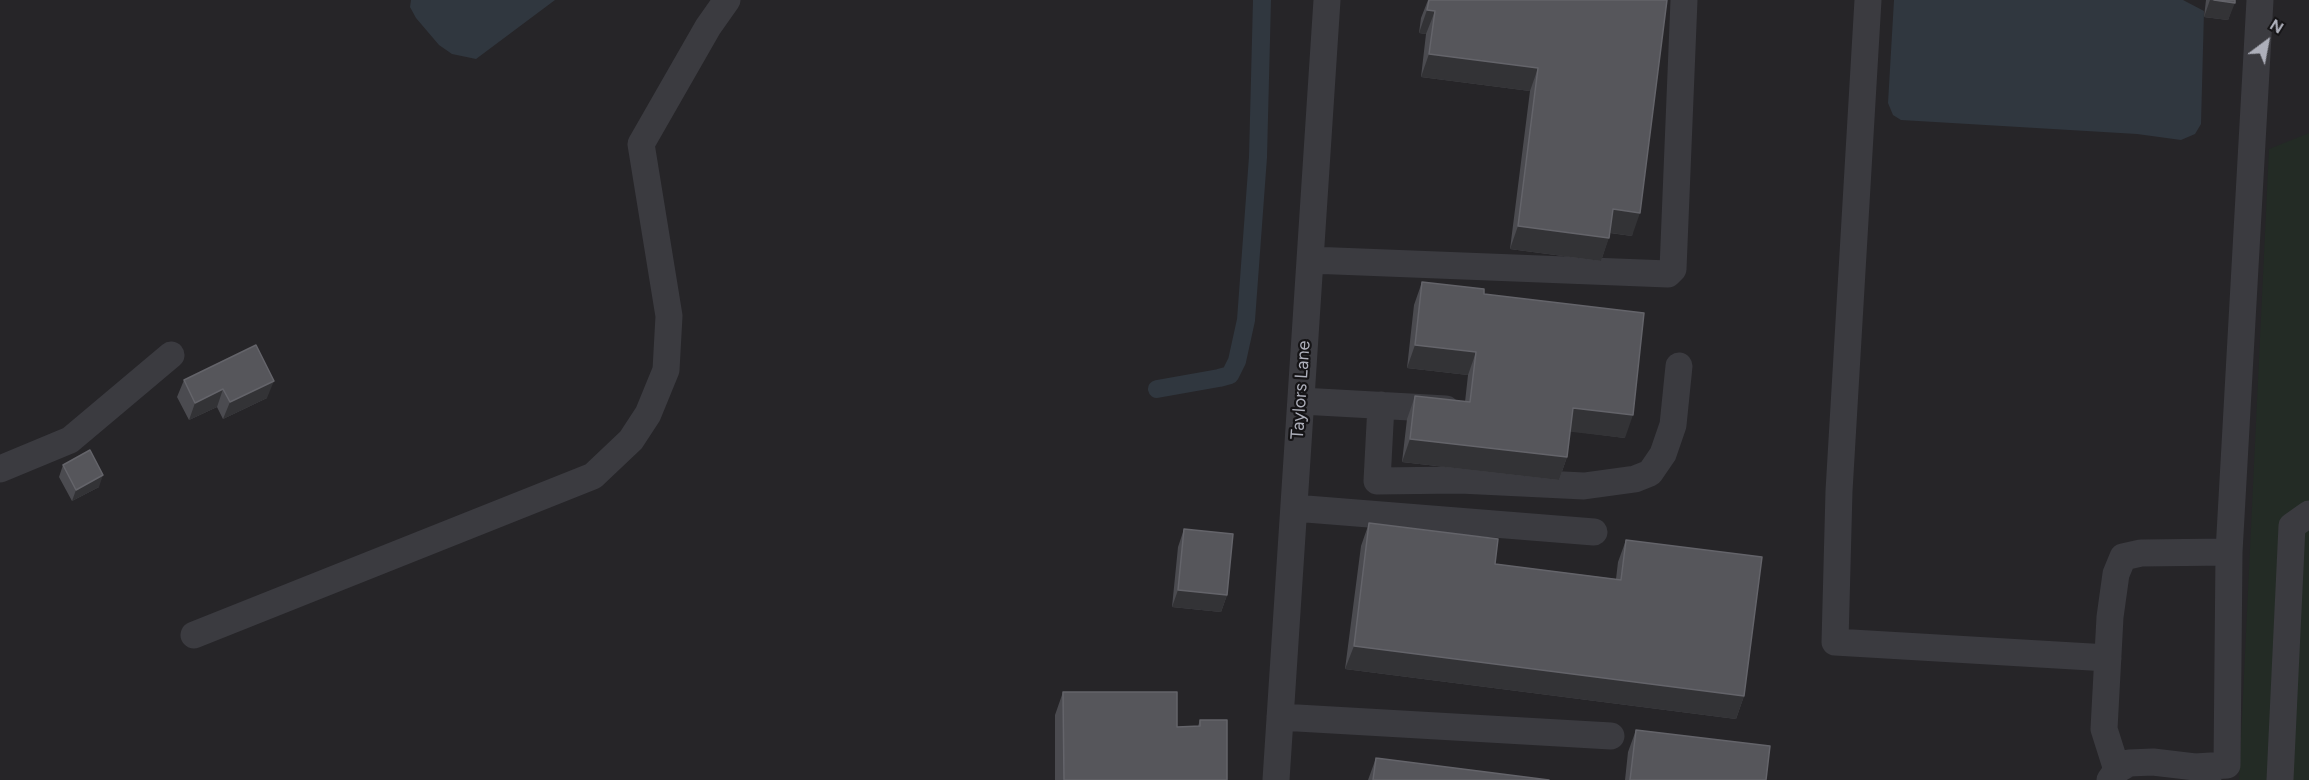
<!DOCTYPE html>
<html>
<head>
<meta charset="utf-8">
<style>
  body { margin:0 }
  #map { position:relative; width:2309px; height:780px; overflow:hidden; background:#1a191b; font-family:Figtree,sans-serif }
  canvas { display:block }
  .north { position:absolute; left:2237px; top:12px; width:60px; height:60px; -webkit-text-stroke:4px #151416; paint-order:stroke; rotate:32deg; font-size:16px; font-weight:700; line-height:24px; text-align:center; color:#adafba }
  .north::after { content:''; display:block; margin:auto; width:21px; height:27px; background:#adafba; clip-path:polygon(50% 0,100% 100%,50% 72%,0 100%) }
</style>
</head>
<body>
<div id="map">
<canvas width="2309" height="780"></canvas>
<div class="north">N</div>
</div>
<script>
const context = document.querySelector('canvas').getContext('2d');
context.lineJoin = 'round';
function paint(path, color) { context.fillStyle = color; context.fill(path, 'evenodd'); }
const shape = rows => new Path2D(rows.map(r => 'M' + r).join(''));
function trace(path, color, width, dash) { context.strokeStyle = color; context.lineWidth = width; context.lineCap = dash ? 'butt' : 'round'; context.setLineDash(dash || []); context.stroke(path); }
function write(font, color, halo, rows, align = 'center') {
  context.font = font + ' Figtree,sans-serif'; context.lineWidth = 4.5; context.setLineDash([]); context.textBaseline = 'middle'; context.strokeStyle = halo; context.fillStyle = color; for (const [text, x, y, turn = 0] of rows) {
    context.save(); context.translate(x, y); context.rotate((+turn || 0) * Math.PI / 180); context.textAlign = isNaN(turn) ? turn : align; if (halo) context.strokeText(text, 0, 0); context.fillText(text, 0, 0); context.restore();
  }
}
paint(shape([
  [0,0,2309,0,2309,143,2252,780,0,780]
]), '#262528');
paint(shape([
  [2309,133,2309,780,2239,780,2269,149]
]), '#232b25');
paint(shape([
  [411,0,555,0,476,59,452,54,439,45,416,18,410,7],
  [1894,0,2183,0,2204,11,2201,124,2195,134,2181,140,2137,134,1901,120,1893,115,1888,103]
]), '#30373f');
trace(shape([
  [1157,389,1219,378,1230,375,1237,361,1246,320,1258,157,1262,0]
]), '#30373f', 18);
trace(shape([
  [1868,0,1839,491,1835,642,2108,658],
  [1310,260,1668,274,1673,269,1684,0],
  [1301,401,1446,409],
  [1381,405,1377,481,1460,480,1584,486,1635,479,1650,473,1663,454,1673,425,1679,366],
  [0,469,70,440,171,355],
  [1294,508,1594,532],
  [194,635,593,476,631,440,648,414,666,370,669,316,641,144,708,27,727,0],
  [1280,717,1611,736],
  [2195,767,2227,765,2229,552,2260,0],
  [2117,770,2104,729,2110,617,2116,574,2123,557,2141,553,2229,552],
  [1276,780,1327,0],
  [2110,780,2117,770,2129,763,2153,762,2195,767,2208,777],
  [2280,780,2292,526,2309,514]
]), '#3b3b40', 27);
paint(shape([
  [1428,0,1667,0,1632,236,1610,233,1601,261,1510,249,1530,91,1421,77,1426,34,1419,33,1421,18],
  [2206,0,2235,0,2228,20,2204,17],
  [1422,282,1484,294,1625,438,1570,431,1567,457,1559,480,1402,462,1407,419,1415,396,1465,402,1468,375,1407,368,1414,305],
  [184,380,267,398,223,419,217,407,189,420,177,397],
  [63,465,99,487,72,501,59,477],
  [1369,523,1495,564,1616,579,1618,562,1626,540,1744,696,1736,719,1345,669,1361,546],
  [1184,529,1227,595,1221,612,1172,607,1178,547],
  [1063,692,1177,727,1198,726,1200,720,1227,780,1055,780,1055,715],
  [1636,730,1766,780,1625,780,1628,752],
  [1376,758,1549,780,1368,780]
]), '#4b4b50');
paint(shape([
  [2210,0,2235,3,2228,20,2204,17],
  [1427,10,1435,11,1426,34,1419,33],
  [1429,54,1538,68,1530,91,1421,77],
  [1613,209,1640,213,1632,236,1604,232],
  [1518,226,1609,238,1601,261,1510,249],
  [1415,345,1476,352,1468,375,1407,368],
  [274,381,267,398,223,419,230,402],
  [223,389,217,407,189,420,195,403],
  [1573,408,1633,415,1625,438,1564,431],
  [1410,439,1567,457,1559,480,1402,462],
  [103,475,99,487,72,501,76,490],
  [1178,590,1227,595,1221,612,1172,607],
  [1354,646,1744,696,1736,719,1345,669]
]), '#333336');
const building = shape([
  [1429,0,1667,0,1640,213,1613,209,1609,238,1518,226,1538,68,1429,54,1435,11,1427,10,1429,0],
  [2214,0,2235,0,2235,3,2214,0],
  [1422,282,1484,289,1484,294,1644,313,1633,415,1573,408,1567,457,1410,439,1415,396,1470,402,1476,352,1415,345,1422,282],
  [256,345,274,381,230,402,223,389,195,403,184,380,256,345],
  [90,450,103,475,76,490,63,465,90,450],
  [1369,523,1498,539,1495,564,1621,580,1626,540,1762,557,1744,696,1354,646,1369,523],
  [1184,529,1233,534,1227,595,1178,590,1184,529],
  [1063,692,1177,692,1177,727,1200,726,1200,720,1227,720,1227,780,1064,780,1063,692],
  [1636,730,1770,746,1766,780,1630,780,1636,730],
  [1376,758,1549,780,1373,780,1376,758]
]);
paint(building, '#56565b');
trace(building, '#64646a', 1.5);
write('18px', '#adafba', '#151416', [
  ["Taylors Lane",1301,390,-86]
]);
</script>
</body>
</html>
